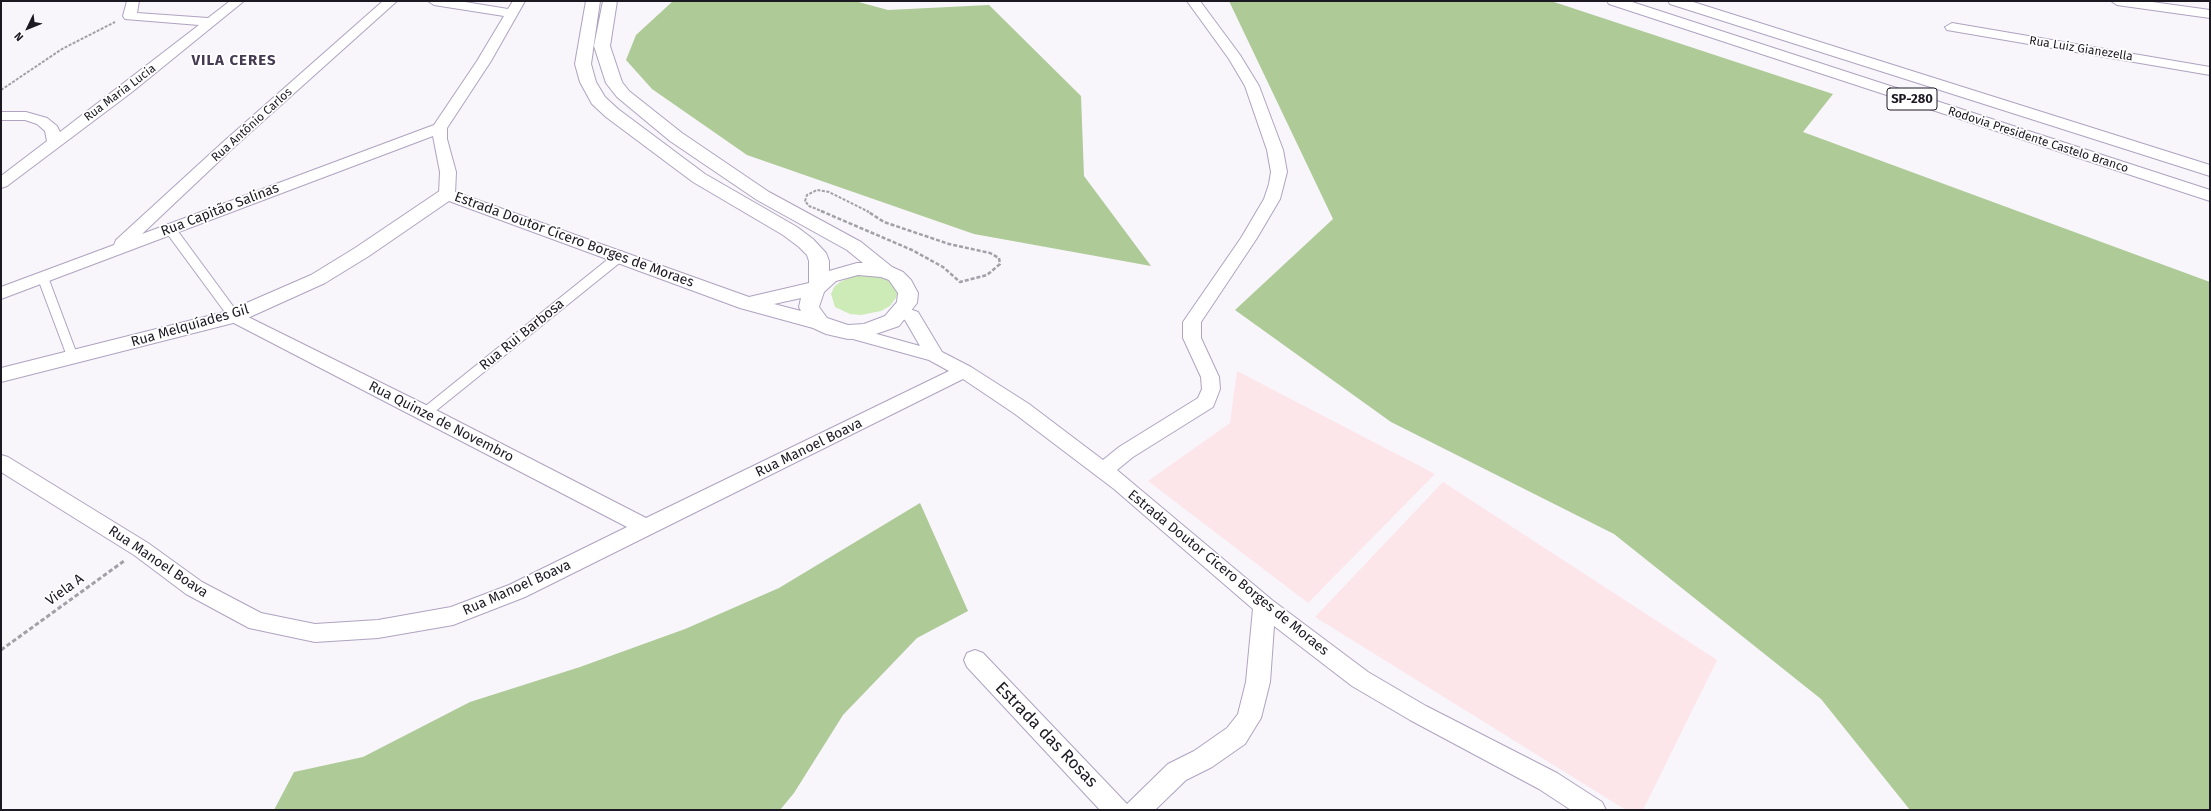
<!DOCTYPE html>
<html>
<head>
<meta charset="utf-8">
<style>
  body { margin:0 }
  #map { position:relative; width:2211px; height:811px; overflow:hidden; background:#f8f5fb; font-family:"Fira Sans",sans-serif }
  canvas { display:block }
  .frame { position:absolute; inset:0; border:2px solid #1d1923; pointer-events:none }
  .north { position:absolute; left:8px; top:8px; width:40px; height:40px; -webkit-text-stroke:3px #fff; paint-order:stroke; rotate:227deg; font-size:11px; font-weight:700; line-height:16px; text-align:center; color:#1d1923 }
  .north::after { content:''; display:block; margin:auto; width:14px; height:18px; background:#1d1923; clip-path:polygon(50% 0,100% 100%,50% 72%,0 100%) }
</style>
</head>
<body>
<div id="map">
<canvas width="2211" height="811"></canvas>
<div class="frame"></div>
<div class="north">N</div>
</div>
<script>
const context = document.querySelector('canvas').getContext('2d');
context.lineJoin = 'round';
function paint(path, color) { context.fillStyle = color; context.fill(path, 'evenodd'); }
const shape = rows => new Path2D(rows.map(r => 'M' + r).join(''));
function trace(path, color, width, dash) { context.strokeStyle = color; context.lineWidth = width; context.lineCap = dash ? 'butt' : 'round'; context.setLineDash(dash || []); context.stroke(path); }
function write(font, color, halo, rows, align = 'center') {
  context.font = font + ' "Fira Sans",sans-serif'; context.lineWidth = 3.5; context.setLineDash([]); context.textBaseline = 'middle'; context.strokeStyle = halo; context.fillStyle = color; for (const [text, x, y, turn = 0] of rows) {
    context.save(); context.translate(x, y); context.rotate((+turn || 0) * Math.PI / 180); context.textAlign = isNaN(turn) ? turn : align; if (halo) context.strokeText(text, 0, 0); context.fillText(text, 0, 0); context.restore();
  }
}
paint(shape([
  [1237,371,1435,474,1308,603,1148,481,1230,423],
  [1443,482,1717,660,1643,810,1626,810,1315,617]
]), '#fce6e9');
paint(shape([
  [860,273,890,278,898,291,896,298,890,306,881,311,861,315,850,314,835,307,831,294,834,287,840,282]
]), '#cdebb7');
paint(shape([
  [673,1,855,1,888,10,989,5,1081,96,1084,176,1151,266,974,234,747,155,652,89,626,60,636,35],
  [1229,1,1551,1,1833,94,1803,132,2210,282,2210,810,1910,810,1821,699,1614,534,1391,422,1235,310,1333,219],
  [920,503,968,611,917,638,843,715,794,793,780,810,274,810,294,772,363,757,470,702,580,667,685,629,779,588]
]), '#adca97');
const service = shape([
  [170,229,234,316],
  [43,278,73,358],
  [425,413,620,256]
]);
const minor = shape([
  [127,1,139,1,137,13,208,18,230,1,244,1,132,92,7,186,1,188,1,176,47,141,45,131,37,124,25,120,1,120,1,112,26,112,47,118,57,126,60,132,199,25,125,19,123,16,127,1],
  [383,1,397,1,232,149,142,234,434,125,477,61,504,16,434,5,428,1,459,1,508,9,513,1,525,1,491,61,447,128,447,139,456,172,455,194,453,197,441,197,439,194,440,172,433,136,1,299,1,287,114,245,116,240,222,143,383,1],
  [1187,1,1200,1,1240,55,1259,86,1283,150,1287,172,1280,199,1257,238,1201,322,1201,338,1219,377,1220,389,1215,402,1213,407,1133,457,1117,470,1272,600,1368,672,1426,706,1557,773,1602,802,1606,810,1571,810,1539,789,1410,720,1352,686,1274,626,1270,682,1261,718,1245,744,1212,767,1186,780,1155,810,1100,810,967,667,964,660,967,653,975,650,983,653,1127,804,1168,764,1194,751,1227,728,1238,714,1246,682,1253,609,1114,489,1015,414,963,379,525,597,453,625,378,638,315,642,249,628,186,594,134,555,1,472,1,455,8,457,148,543,202,582,261,613,315,624,378,620,451,607,509,585,627,527,228,320,225,316,228,312,234,310,432,408,646,518,949,371,929,360,842,336,839,332,842,328,848,326,920,346,905,320,895,316,892,312,895,308,901,306,918,312,942,352,971,367,1029,404,1103,460,1119,447,1198,398,1202,389,1201,377,1183,338,1183,322,1241,238,1264,199,1269,184,1271,172,1267,150,1245,86,1229,59,1187,1],
  [2111,1,2145,1,2210,10,2210,18,2117,5,2111,1],
  [1952,23,2210,67,2210,75,1947,30,1945,27,1952,23]
]);
const tertiary = shape([
  [586,1,600,1,591,64,596,82,605,97,618,109,705,174,797,227,813,239,826,253,829,261,829,271,857,263,863,263,847,250,757,200,670,141,617,97,606,83,594,46,603,1,617,1,610,46,622,82,629,91,682,133,769,192,861,242,892,267,903,272,911,280,918,293,917,303,899,326,864,338,848,339,826,334,813,328,740,308,449,201,369,256,325,283,241,321,1,382,1,368,228,311,311,275,355,248,441,190,447,189,749,297,809,283,809,261,807,255,799,247,783,235,693,182,606,117,592,104,580,82,575,64,586,1],
  [858,275,881,277,889,280,898,293,897,302,885,316,864,324,848,325,827,318,819,307,824,292,836,281,858,275],
  [801,298,799,307,801,311,774,304,801,298]
]);
const motorway = shape([
  [1607,1,1629,1,2210,190,2210,201,1609,4,1607,1],
  [1668,1,1690,1,2210,165,2210,176,1670,4,1668,1]
]);
trace(service, '#afa3bf', 12);
trace(minor, '#afa3bf', 2);
trace(tertiary, '#afa3bf', 2);
trace(motorway, '#afa3bf', 2);
trace(shape([
  [1,90,62,49,115,22],
  [824,212,809,206,805,201,807,195,817,190,829,192,869,212]
]), '#a3a0a8', 2, [3, 1.5]);
trace(shape([
  [821,211,912,250,943,267,960,282,987,275,1000,264,999,258,990,253,949,244,884,222,867,211]
]), '#a3a0a8', 2.5, [4, 2]);
trace(shape([
  [1,650,124,561]
]), '#a3a0a8', 3, [4.5, 2.5]);
trace(service, '#fff', 10);
paint(minor, '#fff');
paint(tertiary, '#fff');
paint(motorway, '#fff');
write('12px', '#1d1923', '#fff', [
  ["Rua Luiz Gianezella",2081,49,9],
  ["Rua Maria Lucia",120,93,-37],
  ["Rua Antônio Carlos",252,125,-42],
  ["Rodovia Presidente Castelo Branco",2038,140,18]
]);
for (const [x, y, w] of [
  [1912,99,50]
]) { const box = new Path2D(); box.roundRect(x - w / 2, y - 11, w, 22, 3); context.fillStyle = '#fff'; context.fill(box); trace(box, '#1d1923', 1); }
write('bold 13px', '#1d1923', null, [
  ["SP-280",1912,99]
]);
write('14px', '#1d1923', '#fff', [
  ["Rua Capitão Salinas",220,210,-21],
  ["Estrada Doutor Cícero Borges de Moraes",574,240,20],
  ["Rua Melquíades Gil",190,326,-16],
  ["Rua Rui Barbosa",522,335,-39],
  ["Rua Quinze de Novembro",441,422,27],
  ["Rua Manoel Boava",809,448,-26],
  ["Rua Manoel Boava",158,562,34],
  ["Estrada Doutor Cícero Borges de Moraes",1228,573,39],
  ["Rua Manoel Boava",517,588,-24],
  ["Viela A",65,590,-36]
]);
context.letterSpacing = '1px';
write('bold 15px', '#443a52', '#fff', [
  ["VILA CERES",234,61]
]);
context.letterSpacing = '0px';
write('17px', '#1d1923', '#fff', [
  ["Estrada das Rosas",1046,735,46]
]);
</script>
</body>
</html>
